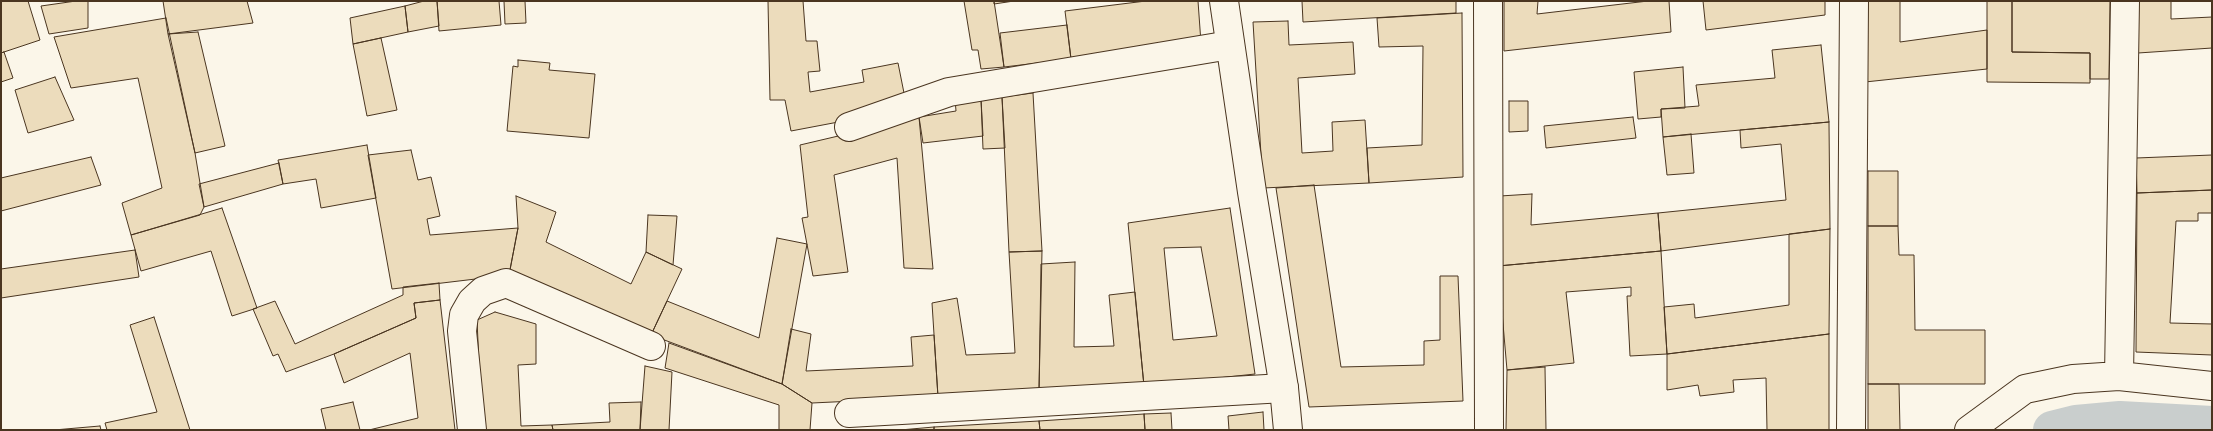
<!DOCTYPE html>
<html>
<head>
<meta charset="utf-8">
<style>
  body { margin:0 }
  #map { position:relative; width:2213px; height:431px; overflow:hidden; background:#fbf6e9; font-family:"Crimson Pro",serif }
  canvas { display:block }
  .frame { position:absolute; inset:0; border:2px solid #4a3520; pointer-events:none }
</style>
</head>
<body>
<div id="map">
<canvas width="2213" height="431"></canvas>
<div class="frame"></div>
</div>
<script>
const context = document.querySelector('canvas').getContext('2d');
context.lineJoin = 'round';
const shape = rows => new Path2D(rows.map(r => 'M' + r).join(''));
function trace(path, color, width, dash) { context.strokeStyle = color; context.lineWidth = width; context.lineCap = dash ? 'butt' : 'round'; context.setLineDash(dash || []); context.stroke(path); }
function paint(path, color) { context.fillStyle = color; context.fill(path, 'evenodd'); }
trace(shape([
  [2052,430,2076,424,2120,420,2212,425]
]), '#c9cecd', 38);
const building = shape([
  [1,1,28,1,40,40,1,53,1,1],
  [76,1,88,1,88,28,49,34,41,6,76,1],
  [163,1,247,1,253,23,168,34,163,1],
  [424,1,437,1,439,26,408,32,405,6,424,1],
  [437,1,499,1,501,25,439,31,437,1],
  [504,1,525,1,526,23,505,24,504,1],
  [768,1,803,1,806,41,817,41,820,71,808,72,810,92,864,82,862,70,898,63,905,98,870,116,791,131,785,100,770,100,768,1],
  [964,1,994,1,1004,67,981,69,978,50,972,50,964,1],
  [994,1,1014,1,994,4,994,1],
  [1146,1,1198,1,1201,43,1071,59,1065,11,1146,1],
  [1302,1,1456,1,1456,13,1303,22,1302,1],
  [1504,1,1538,1,1537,14,1648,1,1669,1,1671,32,1504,51,1504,1],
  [1703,1,1825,1,1825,15,1706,30,1703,1],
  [1866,1,1900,1,1900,42,1987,30,1987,69,1865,82,1866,1],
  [1987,1,2012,1,2012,52,2090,53,2090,83,1987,82,1987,1],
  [2012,1,2110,1,2109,79,2090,79,2090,53,2012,52,2012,1],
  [2138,1,2171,1,2171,19,2212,17,2212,48,2138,53,2138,1],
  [405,6,408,32,353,44,350,18,405,6],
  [1462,13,1463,177,1369,183,1367,148,1422,145,1423,46,1379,47,1377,18,1462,13],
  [166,18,195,153,204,207,200,215,131,235,122,203,162,188,138,78,71,88,54,37,166,18],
  [1288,21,1289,45,1353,42,1355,74,1298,78,1302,153,1333,151,1332,122,1365,120,1369,183,1263,188,1253,22,1288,21],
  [1067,25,1071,59,1004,67,1000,33,1067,25],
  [198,32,225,146,195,153,168,34,198,32],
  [381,38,397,110,367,116,353,44,381,38],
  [1821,45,1829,122,1663,137,1661,109,1699,106,1696,85,1775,78,1772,50,1821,45],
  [4,52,13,78,1,82,1,53,4,52],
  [518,60,550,63,549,70,595,74,589,138,507,131,513,66,518,67,518,60],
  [1683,67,1685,108,1661,109,1661,117,1638,119,1634,72,1683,67],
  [55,77,74,120,28,133,15,90,55,77],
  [1033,93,1042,251,1009,252,1002,97,1033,93],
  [1002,97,1005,148,983,149,981,99,1002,97],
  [955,99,981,99,983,136,923,143,919,117,956,111,955,99],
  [1509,101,1528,101,1528,131,1509,132,1509,101],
  [919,117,933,269,904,268,897,158,834,175,848,272,813,276,802,218,808,217,800,145,919,117],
  [1633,117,1636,138,1546,148,1544,126,1633,117],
  [1829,122,1830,229,1661,251,1658,213,1786,200,1781,144,1741,148,1740,130,1829,122],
  [1691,134,1694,173,1667,175,1663,137,1691,134],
  [367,145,376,198,321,208,316,179,283,184,278,160,367,145],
  [411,150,418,180,431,177,440,216,427,219,430,235,518,228,509,275,392,289,368,155,411,150],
  [2212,155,2212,190,2137,193,2136,158,2212,155],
  [91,157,101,185,1,211,1,178,91,157],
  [279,163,283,184,204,207,199,184,279,163],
  [1868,171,1898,171,1898,226,1868,226,1868,171],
  [1314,185,1341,367,1424,365,1424,341,1440,340,1440,276,1458,276,1463,401,1309,407,1276,188,1314,185],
  [2212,190,2212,213,2198,213,2198,221,2176,221,2170,323,2212,324,2212,355,2136,352,2137,193,2212,190],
  [1532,194,1531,225,1658,213,1661,251,1498,266,1500,196,1532,194],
  [516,196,556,212,546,242,631,284,646,252,682,269,651,335,509,275,518,228,516,196],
  [222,208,257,308,232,316,211,251,141,271,131,235,222,208],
  [1230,208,1255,374,1144,386,1128,223,1230,208],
  [1201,247,1217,336,1173,340,1164,248,1201,247],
  [648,215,677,216,673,265,646,252,648,215],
  [1868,226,1898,226,1899,255,1914,255,1915,330,1985,330,1985,384,1868,384,1868,226],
  [1830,229,1829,334,1667,354,1664,307,1694,304,1695,318,1789,305,1789,234,1830,229],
  [777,238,807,244,782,384,651,335,667,301,759,338,777,238],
  [135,250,139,277,1,298,1,269,135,250],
  [1042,251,1039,391,938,397,932,303,957,298,966,355,1015,353,1009,252,1042,251],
  [1661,251,1667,354,1630,356,1627,296,1631,296,1631,287,1566,292,1574,363,1507,370,1498,266,1661,251],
  [1075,262,1074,347,1114,346,1109,295,1135,292,1144,386,1039,391,1041,264,1075,262],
  [439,283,440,300,414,303,416,318,334,354,286,372,278,354,273,356,253,309,275,301,295,344,403,295,403,287,439,283],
  [440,300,455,430,369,430,418,418,410,353,344,383,334,354,416,318,414,303,440,300],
  [495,312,536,324,536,364,518,365,521,426,552,425,553,430,482,430,477,320,495,312],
  [154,317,190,430,107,430,105,423,157,412,130,325,154,317],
  [791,329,811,334,806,371,913,366,911,337,934,335,938,397,812,403,782,384,791,329],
  [1829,334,1829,430,1767,430,1766,378,1733,380,1734,392,1700,396,1698,385,1667,390,1667,354,1829,334],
  [669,343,782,384,812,403,810,430,779,430,779,405,665,368,669,343],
  [645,366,672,372,669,430,640,430,645,366],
  [1545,367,1546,430,1506,430,1507,370,1545,367],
  [1868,384,1899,384,1900,430,1868,430,1868,384],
  [353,402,360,430,326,430,321,409,353,402],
  [641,402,640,430,553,430,552,425,610,422,609,403,641,402],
  [1263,412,1264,430,1229,430,1228,416,1263,412],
  [1171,413,1172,430,1145,430,1144,414,1171,413],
  [1144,414,1145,430,1040,430,1039,421,1144,414],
  [1039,421,1040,430,934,430,934,427,1039,421],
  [100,426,101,430,54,430,100,426],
  [934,427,934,430,900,430,934,427]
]);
paint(building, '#ecdcbc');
trace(building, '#4a3520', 1);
const street = shape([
  [1488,1,1489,430],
  [849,127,949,92,1230,45],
  [2119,376,2125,1],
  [849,413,1284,388],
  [472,430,462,331,464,315,472,301,483,291,506,283,651,346],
  [1851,430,1854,1],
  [1969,430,2025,389,2073,379,2119,376,2212,386]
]);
const secondary = shape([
  [1224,1,1252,192,1284,388,1288,430]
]);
trace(street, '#4a3520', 30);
trace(secondary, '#4a3520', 30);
trace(street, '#fbf6e9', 28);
trace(secondary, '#fbf6e9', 28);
</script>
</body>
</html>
